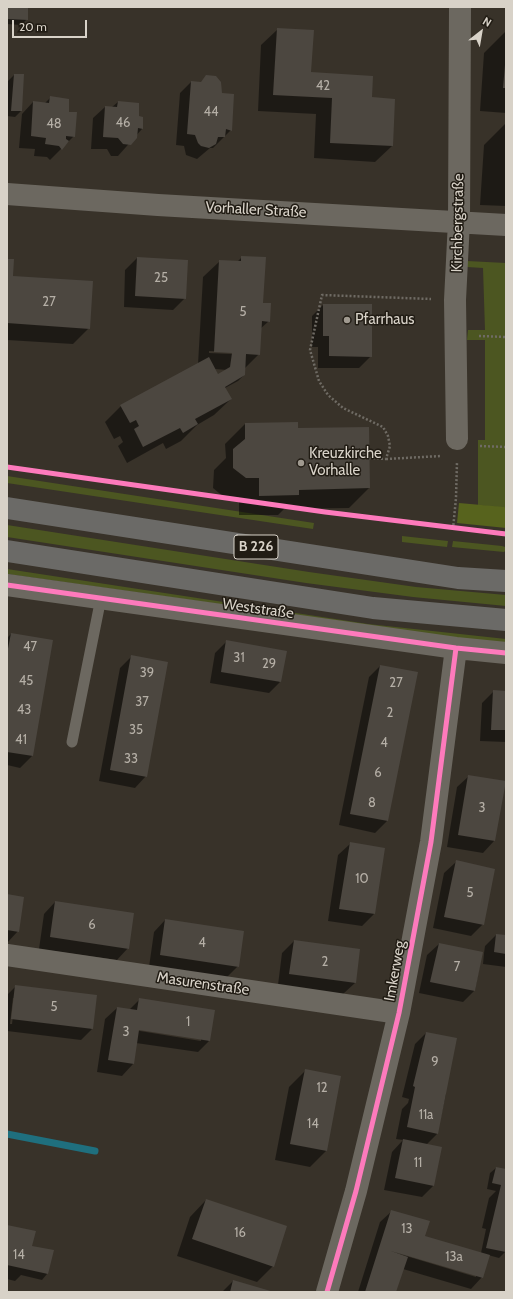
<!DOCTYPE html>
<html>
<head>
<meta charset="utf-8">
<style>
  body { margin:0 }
  #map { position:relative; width:513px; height:1299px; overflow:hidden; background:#383229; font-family:Cabin,sans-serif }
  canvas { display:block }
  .frame { position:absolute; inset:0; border:8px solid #d8d2c8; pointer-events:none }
  .north { position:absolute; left:461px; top:12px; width:40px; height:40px; -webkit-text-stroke:3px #211c14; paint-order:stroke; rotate:31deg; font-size:11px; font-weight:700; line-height:16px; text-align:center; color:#d8d2c8 }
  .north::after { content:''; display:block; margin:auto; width:14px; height:18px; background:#d8d2c8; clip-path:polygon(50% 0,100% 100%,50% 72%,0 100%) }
  .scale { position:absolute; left:12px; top:20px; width:75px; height:18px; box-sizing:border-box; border:2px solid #d8d2c8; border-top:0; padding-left:5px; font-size:12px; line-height:14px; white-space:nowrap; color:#d8d2c8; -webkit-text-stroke:3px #211c14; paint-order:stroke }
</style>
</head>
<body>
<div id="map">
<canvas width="513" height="1299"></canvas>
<div class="frame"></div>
<div class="north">N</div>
<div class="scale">20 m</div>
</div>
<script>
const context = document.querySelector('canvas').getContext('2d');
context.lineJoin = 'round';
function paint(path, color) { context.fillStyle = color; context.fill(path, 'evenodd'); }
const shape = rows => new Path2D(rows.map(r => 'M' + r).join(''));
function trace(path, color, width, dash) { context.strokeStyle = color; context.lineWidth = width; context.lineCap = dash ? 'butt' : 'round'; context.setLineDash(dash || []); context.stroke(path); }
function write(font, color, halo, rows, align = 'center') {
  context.font = font + ' Cabin,sans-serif'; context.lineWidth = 3; context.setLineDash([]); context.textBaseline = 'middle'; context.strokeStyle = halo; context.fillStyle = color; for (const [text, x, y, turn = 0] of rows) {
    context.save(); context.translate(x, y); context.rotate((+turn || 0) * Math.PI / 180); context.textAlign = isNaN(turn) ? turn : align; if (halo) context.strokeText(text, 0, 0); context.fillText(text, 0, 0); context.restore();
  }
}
paint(shape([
  [467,261,506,263,506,508,478,505,478,440,485,440,485,340,467,340,468,330,485,330,483,268,467,267],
  [7,476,314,523,313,529,7,483],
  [7,525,309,572,416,587,506,595,506,606,413,597,306,583,7,537],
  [402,536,448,541,447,547,402,542],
  [453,541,502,546,505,547,506,550,504,552,452,547],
  [7,569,368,624,506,639,506,645,7,574]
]), '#4c5621');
paint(shape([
  [459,503,504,507,506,508,506,528,457,523]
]), '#57631d');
paint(shape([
  [7,7,27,7,27,19,21,25,7,24],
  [278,29,310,73,371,98,394,100,392,146,375,162,314,158,316,114,258,111,261,45],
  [506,31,506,113,480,111,484,53],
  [14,75,21,111,15,117,7,116,8,81],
  [191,82,221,94,231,130,213,148,210,148,197,159,186,155,184,146,176,145,180,93],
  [51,97,68,112,74,136,50,160,47,157,34,156,35,149,19,148,22,114,33,102,44,104],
  [118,102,138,117,142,118,142,129,118,156,111,156,107,149,91,149,93,118,105,107,112,107],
  [506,123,506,206,480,205,484,145],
  [242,257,269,321,260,329,259,354,244,369,244,375,238,381,225,388,231,399,214,415,197,425,181,441,166,449,163,443,127,463,118,446,123,442,120,436,114,439,105,422,121,406,198,364,203,277,220,261,237,262],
  [209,351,234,352,232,354,209,353],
  [215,369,227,370,218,375],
  [137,258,185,298,173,310,124,307,125,270],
  [7,260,12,277,89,328,73,344,7,340],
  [323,305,371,356,359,368,318,368,318,347,312,347,312,316],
  [245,424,297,429,369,488,349,508,284,509,278,515,239,515,239,497,225,498,213,488,214,470,226,458,225,444],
  [11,634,52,641,32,756,20,768,7,765,7,638],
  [227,641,280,682,269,693,210,683,215,653],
  [131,657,146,776,135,788,99,781,120,668],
  [380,666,417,673,387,821,375,833,339,825,369,677],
  [494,691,506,692,506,742,480,741,482,703],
  [469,776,504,782,494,841,483,853,447,847,457,787],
  [350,844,384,849,374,914,362,926,328,921,338,855],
  [456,862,483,924,471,936,433,928,444,873],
  [7,895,18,931,7,943],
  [55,902,128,948,117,960,39,949,44,914],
  [165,920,238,966,226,978,149,967,154,932],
  [496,935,506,936,506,967,483,964,484,953,482,953,475,990,463,1002,419,993,427,955,439,944,484,953,485,946],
  [294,941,355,983,343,994,278,985,282,953],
  [16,986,92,1029,81,1040,7,1031,7,995],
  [13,998,15,998,12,1024,10,1024],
  [140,999,209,1041,198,1052,136,1043,133,1064,122,1076,97,1072,105,1019,117,1008,129,1010],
  [135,1028,201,1039,201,1041,134,1030],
  [426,1033,446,1094,437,1134,426,1145,433,1186,422,1197,384,1190,392,1152,403,1140,396,1139,402,1109,408,1103,409,1099,402,1097,415,1044],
  [305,1071,326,1151,310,1167,275,1160,289,1087],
  [496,1168,506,1170,506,1247,505,1252,499,1258,488,1255,482,1277,471,1289,403,1269,395,1292,358,1292,380,1222,392,1211,424,1237,481,1253,486,1229,482,1228,489,1198,496,1191,487,1189,490,1173],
  [393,1251,476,1275,476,1277,393,1252],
  [206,1200,273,1266,257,1282,177,1256,190,1217],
  [7,1226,31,1247,47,1274,42,1280,21,1275,15,1281,7,1279],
  [233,1281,271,1292,222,1292]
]), '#0007');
trace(shape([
  [7,1134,95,1151]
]), '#1f6f7e', 7);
paint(shape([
  [7,7,28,7,28,20,7,19],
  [277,28,314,30,311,72,373,76,372,97,395,99,393,146,330,143,332,98,273,95],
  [505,65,506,66,506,88,503,88],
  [14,74,24,74,22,111,11,111],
  [206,75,216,76,221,82,222,93,234,94,232,131,226,129,225,137,218,137,216,144,209,148,201,146,198,143,195,135,187,134,191,81,201,82],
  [50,96,69,99,69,112,77,112,75,137,66,136,66,139,69,141,62,150,59,146,45,144,46,138,31,136,33,101,49,103],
  [118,101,139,103,139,116,143,117,143,129,138,128,137,138,131,145,123,144,118,138,103,137,105,106,117,107],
  [241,256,266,257,263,303,271,303,270,322,262,321,260,355,246,354,245,375,225,387,232,399,195,419,198,424,183,433,180,428,143,447,134,429,139,426,136,420,130,423,120,405,209,357,218,374,230,367,232,353,214,352,219,260,241,261],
  [137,257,188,260,186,299,135,296],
  [7,259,14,259,13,276,93,281,90,329,7,323],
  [323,304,372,304,372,357,329,356,329,336,323,336],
  [298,422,298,428,369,427,370,488,299,490,299,495,259,496,259,478,246,478,233,468,233,449,245,439,245,423],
  [11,633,53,640,33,756,7,752,7,654],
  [226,640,287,651,281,682,221,672],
  [131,655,168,662,147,777,110,770],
  [380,665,418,672,388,821,350,814],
  [493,690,506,691,506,730,491,730],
  [468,775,506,781,495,841,458,835],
  [350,842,385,848,375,914,339,909],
  [456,860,495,869,484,925,444,917],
  [7,894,24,897,19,932,7,930],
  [55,901,134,913,129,949,50,937],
  [165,919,244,931,239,967,160,955],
  [496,934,506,935,506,954,494,952],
  [294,940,360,949,356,983,289,974],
  [439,943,483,952,475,991,430,982],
  [15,985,97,995,93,1029,11,1019],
  [139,998,215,1010,210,1041,139,1030,134,1064,108,1060,117,1007,137,1010],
  [426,1032,457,1038,438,1134,407,1127,415,1087,413,1086],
  [305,1069,341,1076,327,1151,290,1144],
  [403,1139,442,1147,434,1186,395,1178],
  [496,1167,506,1169,506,1252,486,1248,501,1185,492,1183],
  [206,1199,287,1226,274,1267,192,1239],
  [391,1210,430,1221,425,1236,490,1255,483,1278,391,1251,408,1257,396,1292,365,1292],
  [7,1225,36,1231,32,1246,54,1250,48,1274,7,1265],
  [233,1280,274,1292,230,1292]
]), '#4c4740');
trace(shape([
  [479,336,506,337],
  [480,446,506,447],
  [369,458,386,459,390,446,388,436,383,427,343,408,328,395,319,381,310,350,322,295,431,299],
  [386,459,441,456],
  [453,529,456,498,457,462]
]), '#6f6b64', 2.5, [2, 2]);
trace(shape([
  [72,742,101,598]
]), '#6c6860', 11);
trace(shape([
  [7,194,158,205,506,225],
  [457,439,455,300,459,221,460,7],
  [7,585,456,648,506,653],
  [7,955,399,1013],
  [327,1292,356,1191,399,1013,431,842,456,648]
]), '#6c6860', 22);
trace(shape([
  [7,508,458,578,506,581],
  [7,551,373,608,506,620]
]), '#6b6a67', 22);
trace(shape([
  [7,467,325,512,506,534],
  [7,585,456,648,506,653],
  [327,1292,356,1191,399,1013,431,842,456,648]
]), '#fd7abc', 5);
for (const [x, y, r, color] of [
  [347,320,4,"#a09a90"],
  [301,463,4,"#a09a90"]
]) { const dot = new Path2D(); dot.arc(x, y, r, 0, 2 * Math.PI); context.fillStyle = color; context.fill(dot); trace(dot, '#211c14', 1.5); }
write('13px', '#b5afa6', null, [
  ["42",323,86],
  ["44",211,112],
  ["46",123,123],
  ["48",54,124],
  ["25",161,278],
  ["27",49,302],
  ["5",243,312],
  ["47",30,647],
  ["31",239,658],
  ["29",269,664],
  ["39",147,673],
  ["45",26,681],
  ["27",396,683],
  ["37",142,702],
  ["43",24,710],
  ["2",390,713],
  ["35",136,730],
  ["41",21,740],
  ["4",384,743],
  ["33",131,759],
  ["6",378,773],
  ["8",372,803],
  ["3",482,808],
  ["10",362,879],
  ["5",470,893],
  ["6",92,925],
  ["4",202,943],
  ["2",325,962],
  ["7",457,967],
  ["5",54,1007],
  ["1",188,1022],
  ["3",126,1032],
  ["9",435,1062],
  ["12",322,1088],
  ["11a",426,1115],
  ["14",313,1124],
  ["11",418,1163],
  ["13",407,1229],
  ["16",240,1233],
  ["14",19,1255],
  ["13a",454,1257]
]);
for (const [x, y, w] of [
  [256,547,44]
]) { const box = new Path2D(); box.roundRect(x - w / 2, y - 12, w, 24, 3); context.fillStyle = '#211c14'; context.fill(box); trace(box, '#d8d2c8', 1); }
write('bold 14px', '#d8d2c8', null, [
  ["B 226",256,547]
]);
write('15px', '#d8d2c8', '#211c14', [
  ["Vorhaller Straße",256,210,3],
  ["Kirchbergstraße",458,223,-89],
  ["Weststraße",258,609,8],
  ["Imkerweg",395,971,-80],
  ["Masurenstraße",203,984,8]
]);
write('15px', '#d8d2c8', '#211c14', [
  ["Pfarrhaus",355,320],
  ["Kreuzkirche",309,454],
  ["Vorhalle",309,471]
], 'left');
</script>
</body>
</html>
